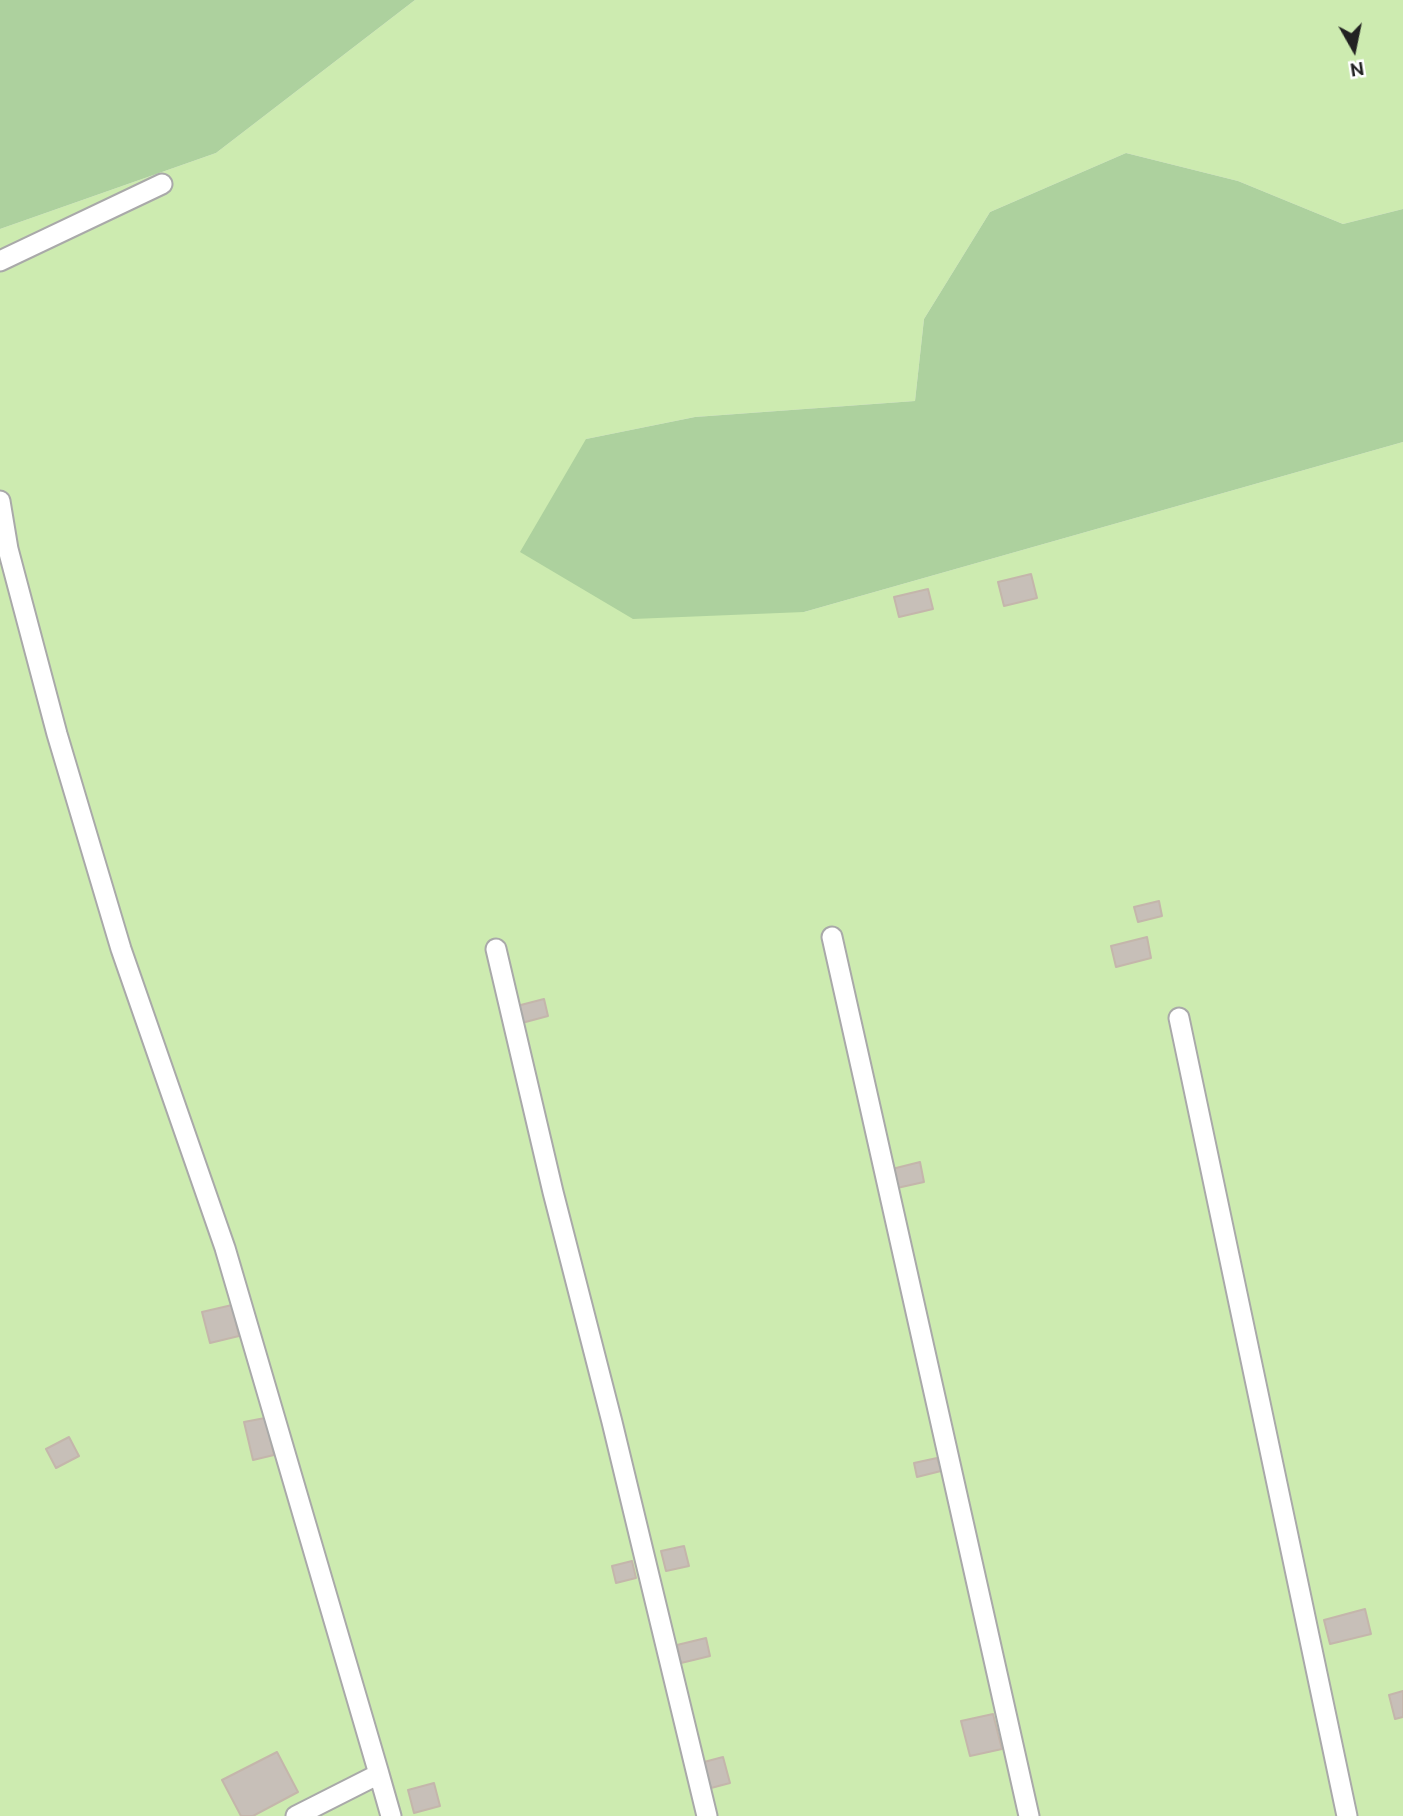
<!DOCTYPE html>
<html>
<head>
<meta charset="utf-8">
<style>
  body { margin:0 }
  #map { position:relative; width:1403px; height:1816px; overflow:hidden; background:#f2efe9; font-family:Ubuntu,sans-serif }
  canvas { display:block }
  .north { position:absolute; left:1319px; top:14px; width:70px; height:70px; -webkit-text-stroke:5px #fff; paint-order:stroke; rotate:171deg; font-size:19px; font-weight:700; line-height:28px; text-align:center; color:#222 }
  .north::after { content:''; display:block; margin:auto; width:24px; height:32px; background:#222; clip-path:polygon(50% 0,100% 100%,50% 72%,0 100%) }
</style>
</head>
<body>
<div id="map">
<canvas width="1403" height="1816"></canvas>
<div class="north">N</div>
</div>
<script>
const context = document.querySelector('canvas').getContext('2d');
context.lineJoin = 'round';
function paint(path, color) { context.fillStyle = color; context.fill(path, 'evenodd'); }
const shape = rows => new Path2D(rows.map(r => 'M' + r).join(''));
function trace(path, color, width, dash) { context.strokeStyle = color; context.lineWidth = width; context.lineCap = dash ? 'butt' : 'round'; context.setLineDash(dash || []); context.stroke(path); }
paint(shape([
  [415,0,1403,0,1403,209,1343,224,1238,181,1126,153,990,212,924,319,915,401,695,417,586,439,804,612,1403,442,1403,1816,0,1816,0,229,216,153]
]), '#cdebb0');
paint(shape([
  [0,0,415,0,216,153,0,229],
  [1126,153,1238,181,1343,224,1403,209,1403,442,804,612,633,619,520,552,586,439,695,417,915,401,924,319,990,212]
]), '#add19e');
const building = shape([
  [1031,574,1037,598,1004,606,998,582,1031,574],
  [928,589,933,609,899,617,894,597,928,589],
  [1159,901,1162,916,1138,922,1134,907,1159,901],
  [1147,937,1151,958,1116,967,1111,946,1147,937],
  [544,999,548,1016,518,1024,513,1007,544,999],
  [920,1162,924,1182,897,1188,892,1169,920,1162],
  [232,1305,239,1336,210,1343,202,1312,232,1305],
  [265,1418,274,1455,253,1460,244,1422,265,1418],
  [69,1437,79,1456,56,1468,46,1449,69,1437],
  [937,1458,941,1471,917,1477,914,1463,937,1458],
  [684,1546,689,1566,666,1571,661,1551,684,1546],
  [632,1561,636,1578,616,1583,612,1566,632,1561],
  [1365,1609,1371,1634,1330,1644,1324,1620,1365,1609],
  [706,1638,710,1656,681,1663,677,1645,706,1638],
  [1403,1691,1403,1717,1395,1719,1389,1695,1403,1691],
  [993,1714,1002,1749,970,1756,961,1721,993,1714],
  [277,1752,298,1792,253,1816,241,1816,222,1780,277,1752],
  [723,1757,730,1783,711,1788,704,1762,723,1757],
  [434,1783,440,1806,414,1813,408,1790,434,1783]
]);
paint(building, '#c7bfb8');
trace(building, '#c4b6ab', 2);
const lane = shape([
  [0,261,162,184],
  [0,501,8,549,57,734,121,949,225,1248,379,1774],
  [832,937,1029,1816],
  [496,949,553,1192,612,1422,707,1816],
  [1179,1018,1347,1816],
  [296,1816,379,1774,391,1816]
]);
trace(lane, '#a9a9a9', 23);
trace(lane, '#fff', 19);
</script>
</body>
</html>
